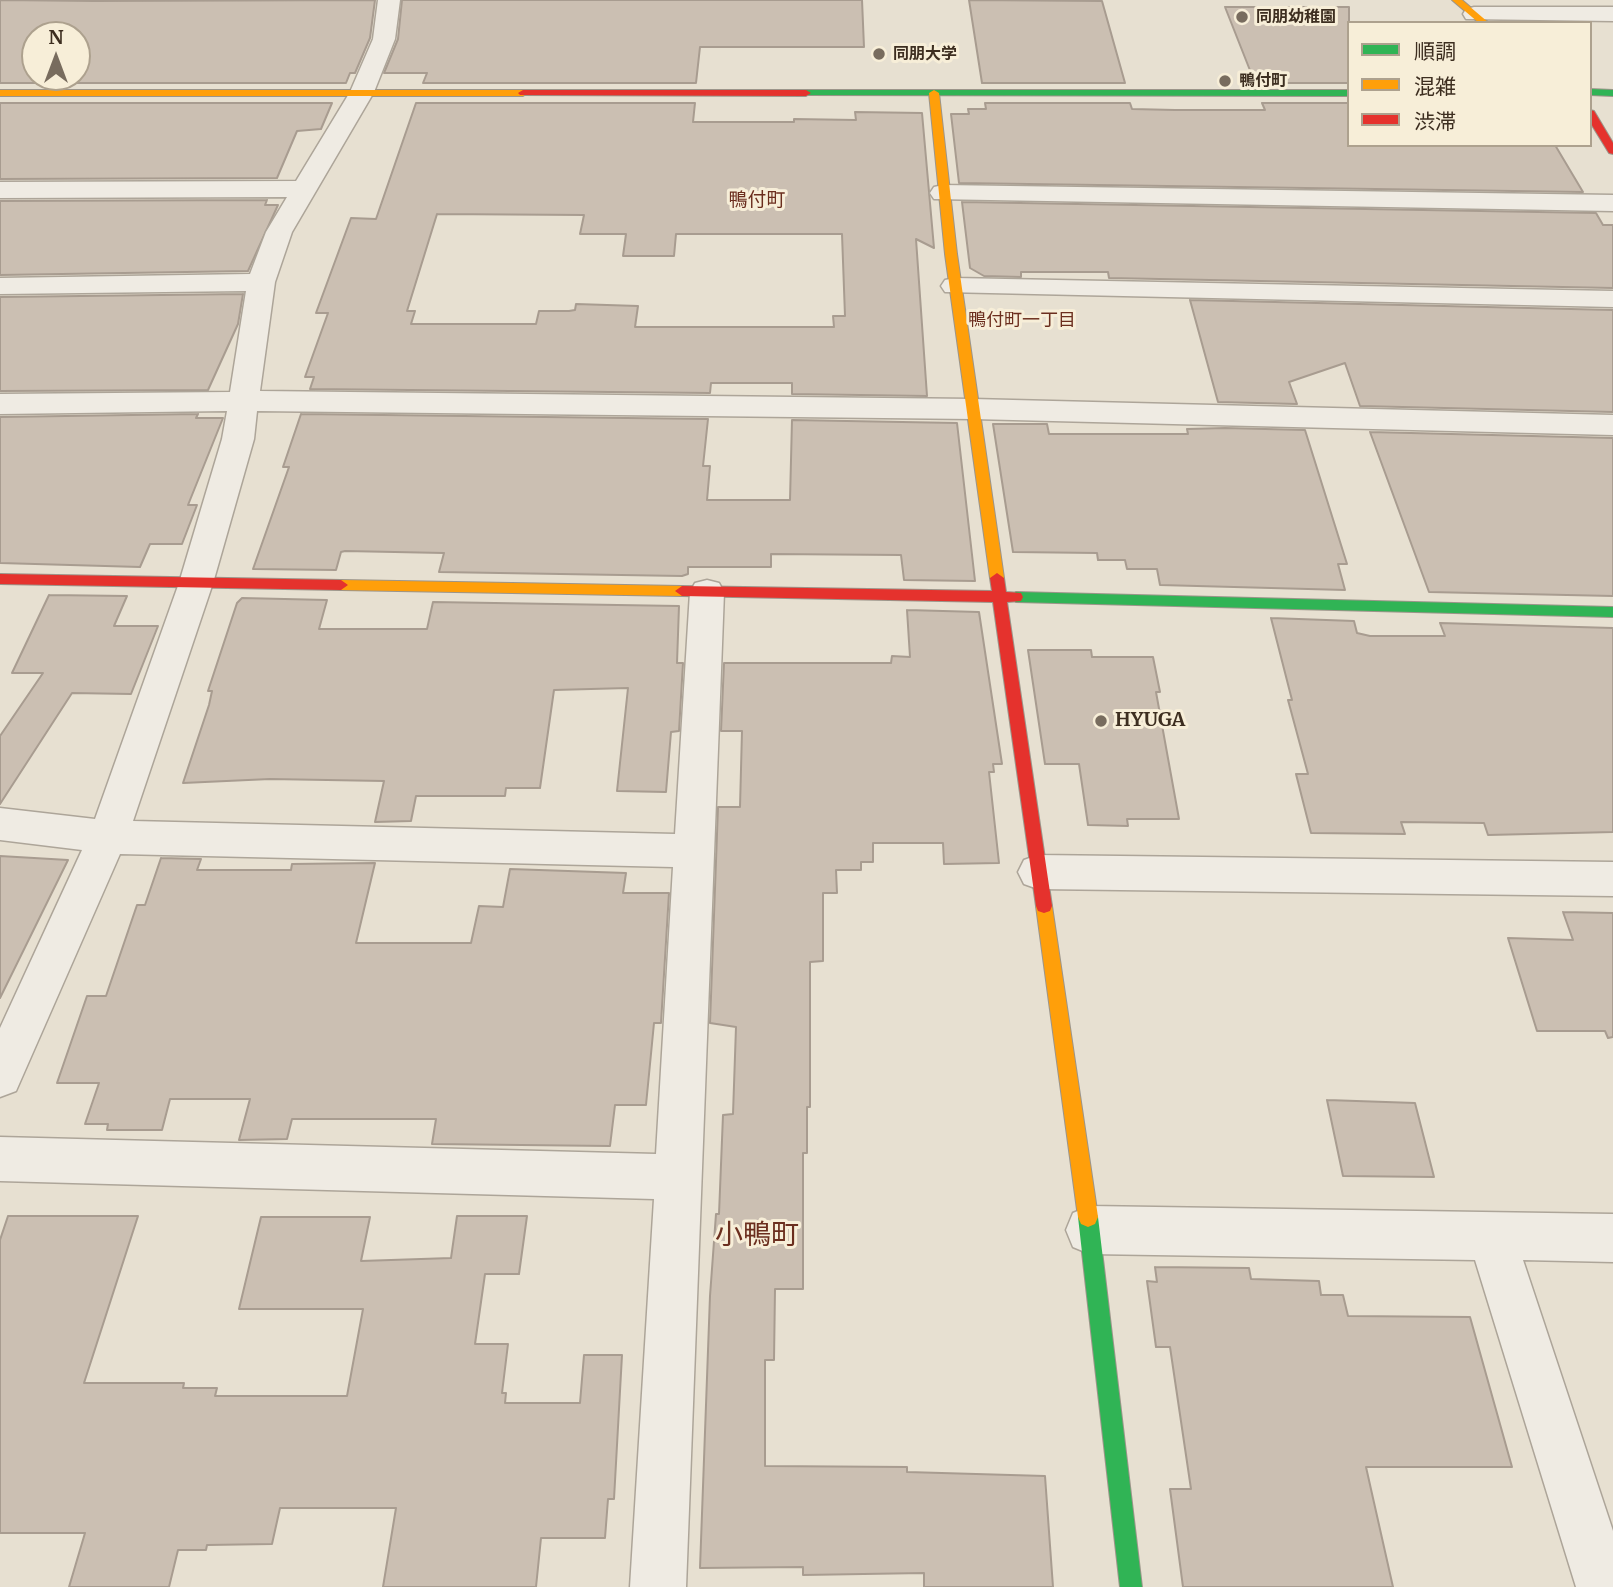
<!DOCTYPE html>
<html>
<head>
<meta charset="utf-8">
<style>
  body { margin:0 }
  #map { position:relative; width:1613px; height:1587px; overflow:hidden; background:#e7e0d1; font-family:Merriweather,"Noto Sans JP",serif }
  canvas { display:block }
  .legend { position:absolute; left:1347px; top:21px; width:245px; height:126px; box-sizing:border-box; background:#f7eed8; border:2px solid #ada18e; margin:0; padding:9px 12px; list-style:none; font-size:21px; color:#3d2e20 }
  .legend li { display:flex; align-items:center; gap:14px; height:35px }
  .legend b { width:35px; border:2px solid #ada18e }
  .north { position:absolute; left:21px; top:21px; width:70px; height:70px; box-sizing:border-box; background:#f7eed8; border:2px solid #ada18e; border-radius:50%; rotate:0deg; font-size:19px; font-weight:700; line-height:28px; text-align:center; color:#3d2e20 }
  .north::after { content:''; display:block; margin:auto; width:24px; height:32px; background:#786c5e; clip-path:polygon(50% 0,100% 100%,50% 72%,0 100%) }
</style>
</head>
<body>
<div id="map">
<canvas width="1613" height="1587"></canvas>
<ul class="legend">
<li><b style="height:9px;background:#30b455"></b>順調</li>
<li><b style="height:9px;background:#ff9f0a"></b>混雑</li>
<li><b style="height:9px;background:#e5322d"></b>渋滞</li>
</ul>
<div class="north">N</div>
</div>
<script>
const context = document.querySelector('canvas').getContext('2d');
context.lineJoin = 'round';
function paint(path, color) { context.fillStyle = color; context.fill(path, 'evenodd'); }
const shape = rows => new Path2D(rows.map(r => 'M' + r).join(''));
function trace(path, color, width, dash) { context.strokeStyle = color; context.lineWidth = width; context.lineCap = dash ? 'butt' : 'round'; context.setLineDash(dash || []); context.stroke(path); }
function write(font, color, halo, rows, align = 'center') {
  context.font = font + ' Merriweather,"Noto Sans JP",serif'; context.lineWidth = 6; context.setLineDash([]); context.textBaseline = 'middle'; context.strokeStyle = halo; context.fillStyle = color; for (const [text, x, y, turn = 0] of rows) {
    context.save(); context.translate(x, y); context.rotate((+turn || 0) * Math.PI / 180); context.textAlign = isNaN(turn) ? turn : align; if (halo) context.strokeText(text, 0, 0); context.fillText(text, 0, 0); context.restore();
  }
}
const building = shape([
  [0,0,94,1,375,0,370,38,355,73,350,73,346,83,0,83,0,0],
  [35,35,77,35,77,77,35,77,35,35],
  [402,0,862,0,864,47,700,47,696,83,423,83,427,73,384,73,398,39,402,0],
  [969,0,1102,1,1125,83,982,83,969,0],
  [1225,7,1349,7,1349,83,1255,83,1225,7],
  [0,103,332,103,321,129,297,131,277,178,0,179,0,103],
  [416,103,695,103,693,122,794,122,794,119,856,120,855,112,922,113,934,248,916,239,927,396,792,394,792,383,711,383,710,393,310,389,314,377,305,377,328,313,316,313,351,218,376,219,416,103],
  [437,214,584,215,580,234,626,234,623,256,674,256,676,234,842,234,845,316,833,316,834,327,635,327,638,306,576,304,575,310,569,311,539,311,536,324,411,324,415,311,407,311,437,214],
  [985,103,1130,103,1132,109,1175,110,1265,110,1262,103,1349,103,1349,145,1555,145,1583,192,959,183,951,114,969,114,968,109,986,109,985,103],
  [267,200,265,205,278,205,248,271,0,275,0,201,267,200],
  [962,202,1596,213,1603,225,1613,225,1613,288,1109,278,1108,272,1021,272,1021,277,984,276,970,268,962,202],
  [243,294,238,324,208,390,0,391,0,297,243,294],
  [1190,300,1613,310,1613,412,1360,406,1345,363,1289,382,1297,404,1218,402,1190,300],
  [198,414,196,418,223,418,188,505,197,505,182,544,150,544,140,567,0,563,0,417,198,414],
  [301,414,708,419,703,466,710,466,707,500,790,500,792,420,957,423,975,581,904,580,901,555,771,554,771,567,688,567,688,574,682,576,439,572,444,553,345,551,341,552,336,570,253,569,289,467,283,467,301,414],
  [993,424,1047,424,1049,434,1188,434,1187,429,1225,428,1305,430,1347,564,1338,564,1345,590,1160,585,1157,569,1127,569,1125,560,1098,560,1097,553,1013,552,993,424],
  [1370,432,1613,438,1613,596,1429,592,1370,432],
  [49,595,127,596,114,626,158,626,131,694,72,693,0,804,0,736,43,673,12,673,49,595],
  [242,598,327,600,319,629,427,629,433,602,679,606,677,663,683,663,679,731,671,732,666,792,617,791,628,688,554,690,540,788,506,788,505,796,416,796,411,821,375,822,384,781,270,779,183,783,209,705,212,691,208,691,237,603,242,598],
  [907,610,979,612,1002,764,993,764,994,772,989,772,999,863,944,864,943,843,873,843,873,862,861,862,861,870,836,870,837,893,823,893,823,961,810,962,810,1107,807,1107,807,1153,803,1153,803,1289,775,1289,774,1360,765,1360,765,1466,907,1467,907,1472,1045,1476,1053,1587,924,1587,924,1573,803,1575,803,1567,700,1568,710,1296,716,1214,719,1214,723,1115,733,1114,736,1027,710,1023,718,807,740,807,742,731,721,731,724,663,891,663,892,656,910,657,907,610],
  [1271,618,1354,621,1357,633,1370,636,1445,636,1440,623,1613,628,1613,832,1488,835,1484,823,1401,822,1405,834,1311,833,1296,774,1308,774,1288,700,1292,700,1271,618],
  [1028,650,1091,650,1092,657,1153,657,1160,692,1156,692,1179,819,1127,819,1128,826,1088,825,1079,764,1045,764,1028,650],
  [0,856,68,860,0,998,0,856],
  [161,858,201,859,197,870,291,870,292,864,375,863,356,943,471,943,479,906,503,907,510,869,626,873,623,893,669,893,661,1023,654,1023,646,1105,615,1105,610,1146,432,1144,436,1119,292,1119,287,1139,239,1140,250,1099,170,1099,162,1130,107,1130,108,1124,85,1124,99,1083,57,1083,87,996,106,996,137,905,145,905,161,858],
  [1563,912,1613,913,1613,1037,1608,1038,1605,1031,1537,1031,1508,938,1573,940,1563,912],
  [1327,1100,1415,1103,1434,1177,1343,1176,1327,1100],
  [8,1216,138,1216,84,1383,184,1383,183,1388,217,1388,215,1396,347,1396,363,1309,239,1309,261,1217,370,1217,361,1261,451,1258,457,1216,527,1216,519,1274,485,1274,475,1344,508,1344,502,1393,506,1393,505,1403,580,1403,584,1355,622,1355,614,1499,608,1499,605,1538,541,1538,536,1587,383,1587,396,1508,280,1508,272,1544,207,1545,206,1550,178,1550,169,1587,69,1587,85,1533,0,1533,0,1240,8,1216],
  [1155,1267,1249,1268,1251,1279,1319,1281,1321,1295,1343,1295,1348,1316,1470,1317,1512,1467,1366,1467,1393,1587,1183,1587,1170,1489,1191,1489,1170,1347,1156,1347,1147,1281,1157,1282,1155,1267]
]);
paint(building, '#cbbfb2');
trace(building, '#a89c90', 2);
const street = shape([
  [378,0,400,0,395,39,374,92,292,232,275,282,260,391,973,399,1613,415,1613,435,973,419,257,411,254,439,213,583,133,821,675,834,690,592,695,583,707,580,719,583,724,592,686,1587,630,1587,654,1199,0,1181,0,1137,656,1154,673,867,120,854,16,1091,0,1097,0,1028,82,850,0,840,0,808,95,819,179,583,222,439,227,411,0,414,0,394,230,392,246,291,0,294,0,278,250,274,266,232,287,197,0,198,0,182,296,181,350,92,373,39,378,0],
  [1474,7,1613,7,1613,21,1466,19,1463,14,1466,9,1474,7],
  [943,185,1613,195,1613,211,934,199,930,193,934,187,943,185],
  [955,278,1613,291,1613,307,945,292,941,286,945,280,955,278],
  [1038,855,1613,862,1613,896,1038,889,1024,884,1018,872,1024,860,1038,855],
  [1090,1206,1613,1214,1613,1262,1523,1260,1613,1531,1613,1587,1576,1587,1475,1260,1090,1254,1073,1247,1066,1230,1073,1213,1090,1206]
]);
const fast = shape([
  [1590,89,1613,90,1613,96,1590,95,1590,89],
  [806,90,1349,90,1349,96,803,95,801,93,806,90],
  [1016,592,1613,607,1613,617,1016,602,1009,597,1016,592],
  [1088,1207,1095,1210,1098,1217,1142,1587,1120,1587,1078,1217,1081,1210,1088,1207]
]);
const slow = shape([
  [1452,0,1462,0,1489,23,1479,23,1452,0],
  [0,90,523,90,528,93,523,96,0,96,0,90],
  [934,90,939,93,957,254,1004,578,997,583,990,578,945,254,929,93,934,90],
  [341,580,682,586,689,591,682,596,341,590,334,585,341,580],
  [1044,899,1050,901,1052,906,1098,1217,1095,1224,1088,1227,1081,1224,1078,1217,1036,906,1038,901,1044,899]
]);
const jam = shape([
  [523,90,806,90,811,93,806,96,520,95,518,93,523,90],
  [1590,110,1594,111,1613,143,1613,154,1609,153,1590,122,1590,110],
  [997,573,1004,578,1006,592,1021,593,1023,597,1021,601,1007,602,1052,906,1050,911,1044,913,1038,911,1036,906,993,602,682,596,675,591,682,586,992,591,990,578,997,573],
  [0,574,341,580,348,585,341,590,0,584,0,574]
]);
trace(street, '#ada599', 3);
trace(fast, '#9c958a', 2);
trace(slow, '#9c958a', 2);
trace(jam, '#9c958a', 2);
paint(street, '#efebe3');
paint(fast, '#30b455');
paint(slow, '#ff9f0a');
paint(jam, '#e5322d');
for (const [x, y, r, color] of [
  [1242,17,7,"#786c5e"],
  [879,54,7,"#786c5e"],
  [1225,81,7,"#786c5e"],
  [1101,721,7,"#786c5e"]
]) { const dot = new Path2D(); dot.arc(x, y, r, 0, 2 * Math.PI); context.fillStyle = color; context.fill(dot); trace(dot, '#f7eed8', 2.5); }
write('bold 16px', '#3d2e20', '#f7eed8', [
  ["同朋幼稚園",1256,17],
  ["同朋大学",893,54],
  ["鴨付町",1239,81]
], 'left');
write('18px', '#6b2e1e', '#f7eed8', [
  ["鴨付町一丁目",1022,321]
]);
write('19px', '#6b2e1e', '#f7eed8', [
  ["鴨付町",757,201]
]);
write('bold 19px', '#3d2e20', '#f7eed8', [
  ["HYUGA",1115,721]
], 'left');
write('28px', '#6b2e1e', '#f7eed8', [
  ["小鴨町",757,1236]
]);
</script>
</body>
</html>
